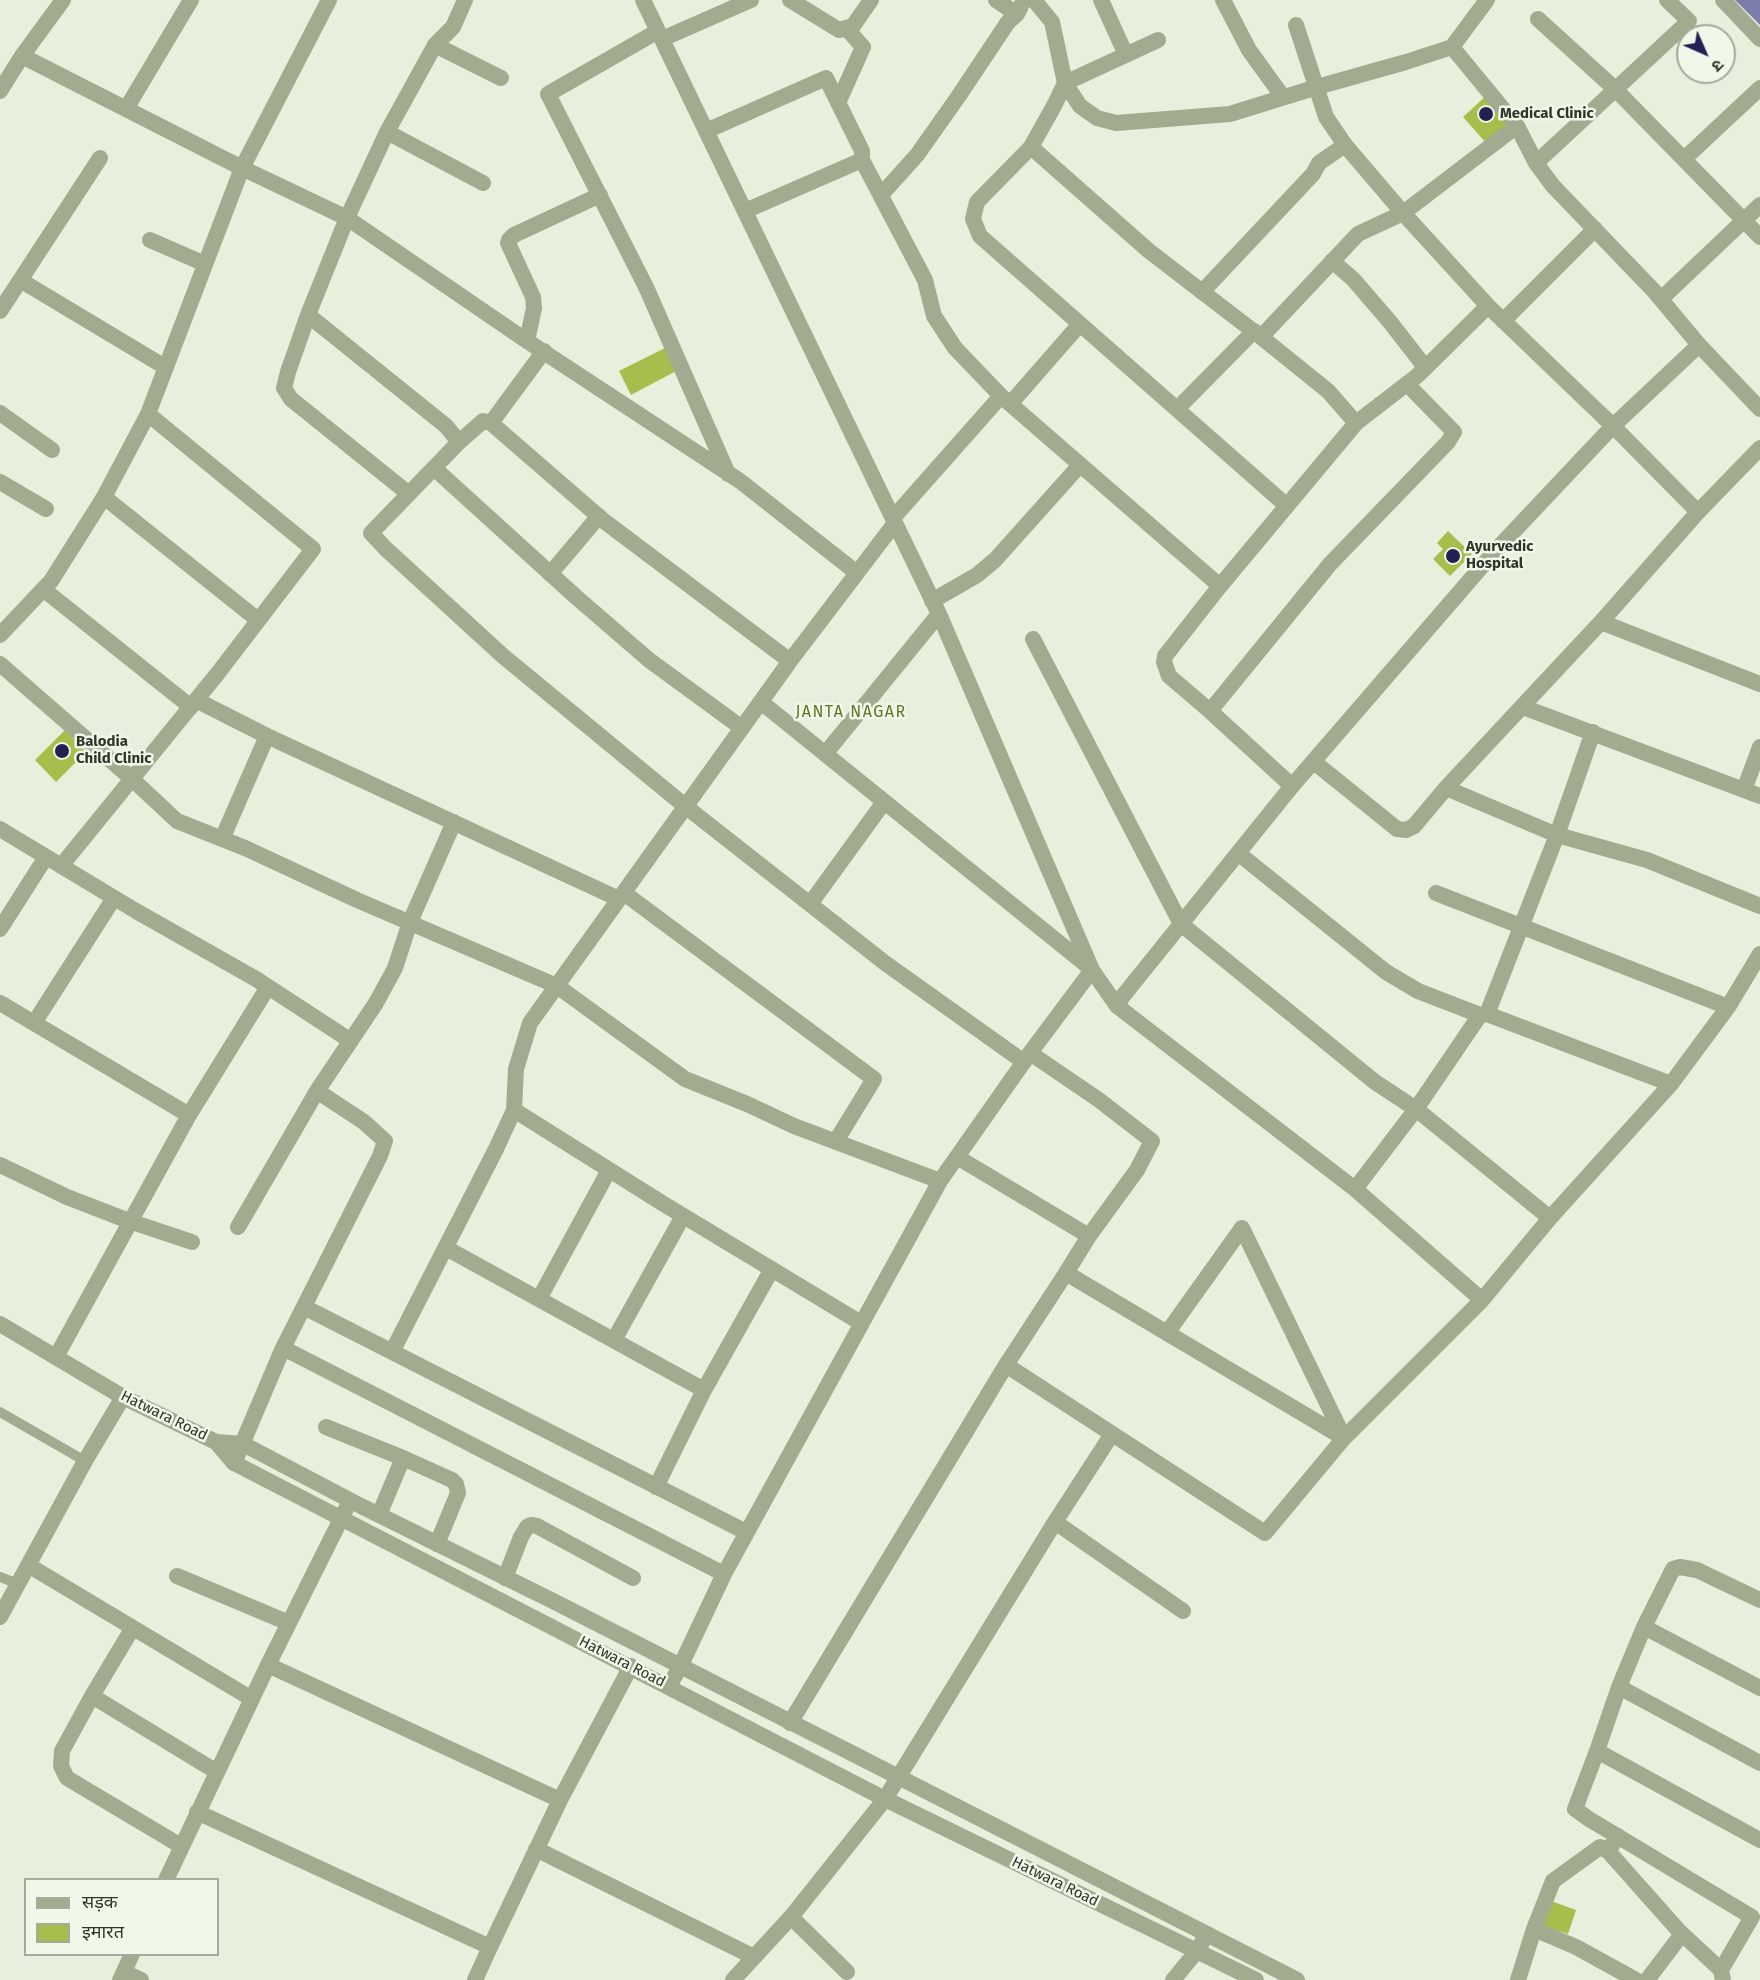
<!DOCTYPE html>
<html>
<head>
<meta charset="utf-8">
<style>
  body { margin:0 }
  #map { position:relative; width:1760px; height:1980px; overflow:hidden; background:#e7f0dd; font-family:"Fira Sans","Noto Sans Devanagari",sans-serif }
  canvas { display:block }
  .legend { position:absolute; left:24px; top:1878px; width:195px; height:78px; box-sizing:border-box; background:#f0f8e9; border:2px solid #a4aa9c; margin:0; padding:8px 10px; list-style:none; font-size:18px; color:#323529 }
  .legend li { display:flex; align-items:center; gap:12px; height:30px }
  .legend b { width:30px; border:2px solid #a4aa9c }
  .north { position:absolute; left:1676px; top:24px; width:60px; height:60px; box-sizing:border-box; background:#f0f8e9; border:2px solid #a4aa9c; border-radius:50%; rotate:135deg; font-size:16px; font-weight:700; line-height:24px; text-align:center; color:#323529 }
  .north::after { content:''; display:block; margin:auto; width:21px; height:27px; background:#222154; clip-path:polygon(50% 0,100% 100%,50% 72%,0 100%) }
</style>
</head>
<body>
<div id="map">
<canvas width="1760" height="1980"></canvas>
<ul class="legend">
<li><b style="height:8px;background:#a0ab8f"></b>सड़क</li>
<li><b style="height:16px;background:#a7be4d"></b>इमारत</li>
</ul>
<div class="north">उ</div>
</div>
<script>
const context = document.querySelector('canvas').getContext('2d');
context.lineJoin = 'round';
function paint(path, color) { context.fillStyle = color; context.fill(path, 'evenodd'); }
const shape = rows => new Path2D(rows.map(r => 'M' + r).join(''));
function trace(path, color, width, dash) { context.strokeStyle = color; context.lineWidth = width; context.lineCap = dash ? 'butt' : 'round'; context.setLineDash(dash || []); context.stroke(path); }
function write(font, color, halo, rows, align = 'center') {
  context.font = font + ' "Fira Sans",sans-serif'; context.lineWidth = 5; context.setLineDash([]); context.textBaseline = 'middle'; context.strokeStyle = halo; context.fillStyle = color; for (const [text, x, y, turn = 0] of rows) {
    context.save(); context.translate(x, y); context.rotate((+turn || 0) * Math.PI / 180); context.textAlign = isNaN(turn) ? turn : align; if (halo) context.strokeText(text, 0, 0); context.fillText(text, 0, 0); context.restore();
  }
}
paint(shape([
  [1735,0,1760,0,1760,25]
]), '#7d7dac');
paint(shape([
  [1487,95,1510,122,1487,144,1463,117],
  [669,346,678,370,631,395,619,371],
  [1448,531,1472,554,1450,576,1433,559,1443,549,1437,543],
  [65,730,86,752,56,782,35,760],
  [1551,1901,1576,1910,1568,1934,1543,1926]
]), '#a7be4d');
trace(shape([
  [0,1412,85,1461],
  [0,1577,18,1584]
]), '#a0ab8f', 10);
trace(shape([
  [643,0,939,614,1092,970,1117,1006,1355,1189,1482,1300],
  [790,0,839,30,853,26,871,0],
  [996,0,1017,14],
  [1034,0,1052,22,1065,83,1080,106,1097,118,1116,123,1230,114,1317,87,1406,62,1452,47,1487,0],
  [1101,0,1126,55],
  [1223,0,1249,50,1283,97],
  [1723,0,1760,39],
  [1538,19,1615,89,1760,237],
  [1296,25,1326,117,1345,145,1403,213,1488,306,1613,426,1698,512],
  [658,31,548,94,646,287,728,474],
  [662,39,751,0],
  [435,45,501,78],
  [1452,47,1517,126],
  [22,56,242,168,347,218,527,341,740,481,857,573],
  [0,91,22,56,63,0],
  [838,103,863,47,847,29],
  [126,109,191,0],
  [706,131,826,78,862,151,862,160],
  [387,132,483,183],
  [1031,147,1055,104,1065,83,1158,40],
  [1684,159,1760,88],
  [1536,163,1689,21,1667,0],
  [881,195,917,155,958,97,1008,22,1017,14,1024,0],
  [745,211,862,160,925,280,934,316,955,348,1001,396,1220,586,1165,656,1164,662,1169,676,1210,711,1292,786],
  [150,240,205,264],
  [1332,261,1353,279,1390,322,1425,367],
  [20,280,165,367],
  [1202,292,1313,174,1319,163,1345,145],
  [1661,299,1760,205],
  [0,311,100,158],
  [308,315,446,426,459,442,371,533,386,549,503,656,685,806,885,963,1024,1062],
  [1503,321,1595,229],
  [1261,337,1149,251,1031,147,977,202,973,219,980,236,1287,506],
  [527,341,534,308,533,297,508,243,509,240,514,235,600,195],
  [1010,404,1080,324],
  [1177,409,1254,331],
  [0,413,52,450],
  [491,423,544,351],
  [1356,423,1328,391,1261,337,1358,234,1403,213,1517,126,1536,163,1553,186,1654,291,1699,345,1760,409],
  [459,442,483,421,491,423,604,521,790,661],
  [434,468,575,596,649,660,742,728],
  [0,482,46,509],
  [409,494,291,399,284,388,288,372,308,315,347,218,387,132,435,45,453,27,465,0],
  [104,497,258,620],
  [893,518,1001,396],
  [550,574,599,516],
  [1220,586,1356,423,1417,376,1488,306],
  [43,589,191,707],
  [932,601,977,575,995,560,1080,465],
  [1601,622,1760,684],
  [0,635,51,581,104,497,148,414,242,168,329,0],
  [1033,639,1181,924,1375,1082,1416,1109,1550,1218],
  [0,664,132,779,177,821,245,848,357,900,557,986,685,1079,747,1104,794,1126,940,1181],
  [196,700,267,736],
  [761,702,1089,967],
  [1523,707,1760,796],
  [1210,711,1330,564,1448,442,1454,432,1407,384],
  [825,754,939,614],
  [1314,762,1397,829,1406,830,1414,826,1446,788,1601,622,1698,512,1760,448],
  [1446,788,1557,835,1647,860,1760,906],
  [1744,790,1760,747],
  [0,829,136,911,256,979,351,1041],
  [222,839,267,736,619,899],
  [1238,853,1386,972,1418,991,1480,1015,1487,1014,1671,1084],
  [61,866,218,673,313,549,148,414],
  [624,893,874,1079,836,1141],
  [810,904,884,802],
  [0,929,46,857],
  [0,1003,189,1115,268,987],
  [1117,1006,1123,996,1292,786,1496,550,1613,426,1699,345],
  [1728,1007,1760,954],
  [1487,1014,1557,835,1593,732],
  [34,1023,114,898],
  [1030,1053,1099,1100,1152,1141,1137,1170,1089,1236,1066,1273],
  [514,1110,662,1203,861,1323],
  [957,1157,1089,1236],
  [0,1165,67,1197,129,1221,192,1242],
  [1355,1189,1416,1109,1480,1015],
  [238,1227,317,1091],
  [446,1248,704,1390],
  [539,1299,609,1170],
  [304,1307,746,1532],
  [614,1340,683,1216],
  [283,1348,724,1574],
  [392,1352,496,1149,514,1110,516,1069,530,1023,790,661,895,523],
  [56,1357,189,1115],
  [1006,1365,1265,1533,1344,1438,1242,1228,1167,1333],
  [326,1427,403,1458,452,1480,456,1484,458,1493,437,1544],
  [234,1463,283,1348,380,1156,385,1141,364,1122,317,1091,376,1003,395,968,410,922,454,822],
  [656,1487,704,1390,772,1269],
  [379,1515,403,1458],
  [1055,1522,1183,1611],
  [28,1565,252,1699],
  [177,1576,289,1623],
  [505,1578,521,1537,527,1527,531,1525,537,1526,633,1578],
  [0,1617,85,1461,123,1397],
  [1644,1627,1760,1688],
  [132,1629,92,1696,62,1751,61,1766,67,1778,181,1846],
  [268,1665,560,1800],
  [669,1686,680,1667,724,1574,940,1181,1030,1053,1092,970],
  [1619,1687,1760,1763],
  [92,1696,217,1772],
  [790,1723,1006,1365,1066,1273,1344,1438,1482,1300,1550,1218,1671,1084,1728,1007,1436,893],
  [1597,1751,1619,1687,1644,1627,1673,1569,1680,1567,1697,1570,1760,1600],
  [197,1812,490,1947,560,1800,631,1666],
  [1618,1836,1608,1851,1679,1931,1721,1970],
  [536,1849,754,1957],
  [166,1880,268,1665,350,1501],
  [791,1917,847,1972],
  [1534,1929,1553,1881,1600,1847,1608,1851],
  [124,1972,141,1980],
  [120,1980,132,1954],
  [475,1980,490,1947],
  [733,1980,791,1917,885,1799,1055,1522,1112,1434],
  [1173,1980,1197,1951,1207,1934],
  [1518,1980,1534,1929,1576,1947,1636,1980],
  [1647,1980,1682,1934],
  [1723,1980,1721,1970,1752,1917,1589,1819,1575,1809,1597,1751,1760,1840]
]), '#a0ab8f', 16);
trace(shape([
  [0,1324,123,1397,216,1442,234,1463,885,1799,1256,1980],
  [216,1442,243,1444,361,1506,551,1600,1297,1980]
]), '#a0ab8f', 16);
for (const [x, y, r, color] of [
  [1486,114,8,"#222154"],
  [1453,556,8,"#222154"],
  [62,751,8,"#222154"]
]) { const dot = new Path2D(); dot.arc(x, y, r, 0, 2 * Math.PI); context.fillStyle = color; context.fill(dot); trace(dot, '#f0f8e9', 2); }
write('bold 15px', '#323529', '#f0f8e9', [
  ["Medical Clinic",1500,114],
  ["Ayurvedic",1466,547],
  ["Hospital",1466,564],
  ["Balodia",76,742],
  ["Child Clinic",76,759]
], 'left');
write('15px', '#323529', '#f0f8e9', [
  ["Hatwara Road",164,1416,26],
  ["Hatwara Road",622,1662,27],
  ["Hatwara Road",1055,1882,26]
]);
context.letterSpacing = '1.5px';
write('16px', '#647425', '#f0f8e9', [
  ["JANTA NAGAR",851,713]
]);
context.letterSpacing = '0px';
</script>
</body>
</html>
